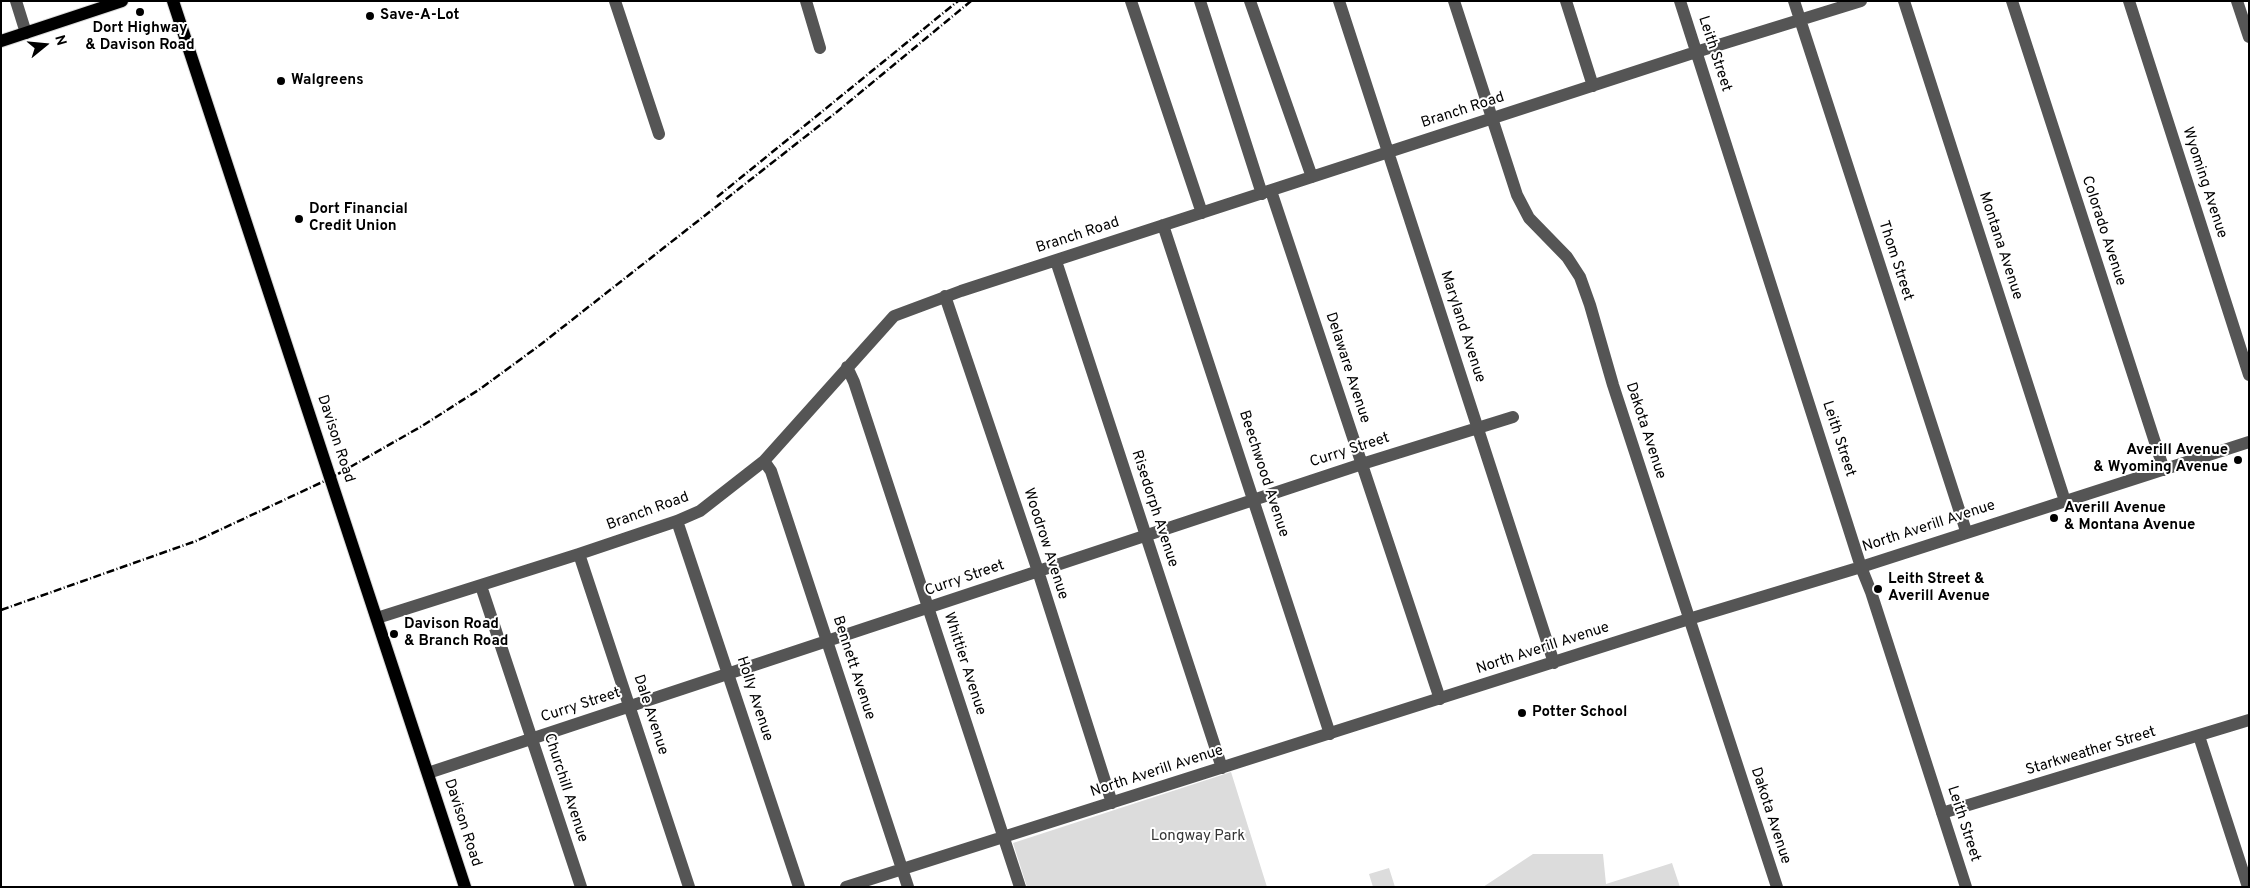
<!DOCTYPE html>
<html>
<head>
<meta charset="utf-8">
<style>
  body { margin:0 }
  #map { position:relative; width:2250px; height:888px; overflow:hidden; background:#fff; font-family:Overpass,sans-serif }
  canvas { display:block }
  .frame { position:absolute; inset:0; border:2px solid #000; pointer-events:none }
  .north { position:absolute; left:20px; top:20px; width:50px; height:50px; -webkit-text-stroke:4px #fff; paint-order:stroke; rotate:73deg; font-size:14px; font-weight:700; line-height:20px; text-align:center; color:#000 }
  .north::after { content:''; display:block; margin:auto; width:18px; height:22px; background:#000; clip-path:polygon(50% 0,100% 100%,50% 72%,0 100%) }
</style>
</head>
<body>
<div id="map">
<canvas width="2250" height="888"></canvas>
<div class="frame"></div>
<div class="north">N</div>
</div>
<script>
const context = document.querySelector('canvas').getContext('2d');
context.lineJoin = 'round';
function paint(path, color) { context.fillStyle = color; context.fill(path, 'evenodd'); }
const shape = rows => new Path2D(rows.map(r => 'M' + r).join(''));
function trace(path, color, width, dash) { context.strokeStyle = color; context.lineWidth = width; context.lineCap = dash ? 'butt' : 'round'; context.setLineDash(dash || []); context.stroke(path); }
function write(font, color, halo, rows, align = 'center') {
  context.font = font + ' Overpass,sans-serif'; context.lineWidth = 4; context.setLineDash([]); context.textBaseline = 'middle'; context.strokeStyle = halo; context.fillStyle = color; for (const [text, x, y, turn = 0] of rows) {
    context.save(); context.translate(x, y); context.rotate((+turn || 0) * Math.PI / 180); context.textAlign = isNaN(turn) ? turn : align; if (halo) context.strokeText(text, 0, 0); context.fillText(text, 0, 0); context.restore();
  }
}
paint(shape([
  [1231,772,1267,887,1027,887,1013,843],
  [1533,854,1603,854,1606,884,1672,863,1680,887,1483,887],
  [1389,868,1395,887,1373,887,1369,874]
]), '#dcdcdc');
const major = shape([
  [173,1,465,887],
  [1,41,122,1]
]);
trace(major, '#dbdbdb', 14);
trace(shape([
  [16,1,26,33],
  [615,1,659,134],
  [806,1,820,48],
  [1131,1,1202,213],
  [1200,1,1262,194],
  [1250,1,1312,177],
  [1339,1,1554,663],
  [1454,1,1517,195,1529,218,1567,257,1580,277,1590,305,1613,385,1777,887],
  [1566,1,1593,86],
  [1680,1,1861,567,1871,592,1966,887],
  [1794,1,1966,531],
  [1904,1,2065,501],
  [2012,1,2164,470],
  [2129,1,2249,375],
  [2237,1,2249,37],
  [1271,191,1440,699],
  [1163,225,1330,734],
  [1056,261,1222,768],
  [945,296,1038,571,1112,803],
  [847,367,854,382,1020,887],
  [764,461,771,471,908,887],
  [677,521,799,887],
  [579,554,689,887],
  [481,586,581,887],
  [377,618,579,554,677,521,700,511,764,461,894,316,961,291,1696,52,1861,1],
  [2199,736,2248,887],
  [428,773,1362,464,1513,417],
  [1942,813,2249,720],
  [846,887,1689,619,1861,567,2249,442]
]), '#555', 12);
trace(major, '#000', 12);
trace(shape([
  [717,197,958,1],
  [1,610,196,541,331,478,422,426,480,389,540,345,838,111,971,1]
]), '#000', 2.5, [8, 2.5, 1, 2.5]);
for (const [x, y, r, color] of [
  [140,12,5,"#000"],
  [370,16,5,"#000"],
  [281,81,5,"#000"],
  [299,219,5,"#000"],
  [2238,460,5,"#000"],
  [2054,518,5,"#000"],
  [1878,589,5,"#000"],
  [394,634,5,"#000"],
  [1522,713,5,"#000"]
]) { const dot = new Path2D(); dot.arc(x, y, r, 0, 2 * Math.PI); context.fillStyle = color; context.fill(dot); trace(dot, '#fff', 2); }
write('bold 15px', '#000', '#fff', [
  ["Save-A-Lot",380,16],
  ["Dort Highway",140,29,"center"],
  ["& Davison Road",140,46,"center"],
  ["Walgreens",291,81],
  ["Dort Financial",309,210],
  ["Credit Union",309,227],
  ["Averill Avenue",2228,451,"right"],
  ["& Wyoming Avenue",2228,468,"right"],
  ["Averill Avenue",2064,509],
  ["& Montana Avenue",2064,526],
  ["Leith Street &",1888,580],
  ["Averill Avenue",1888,597],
  ["Davison Road",404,625],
  ["& Branch Road",404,642],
  ["Potter School",1532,713]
], 'left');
write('15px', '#000', '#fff', [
  ["Leith Street",1714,54,72],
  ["Branch Road",1463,111,-18],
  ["Wyoming Avenue",2204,183,72],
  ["Colorado Avenue",2103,231,72],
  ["Branch Road",1078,236,-18],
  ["Montana Avenue",2000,246,72],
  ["Thom Street",1895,261,72],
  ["Maryland Avenue",1462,327,72],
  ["Delaware Avenue",1347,368,72],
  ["Dakota Avenue",1645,431,72],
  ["Davison Road",335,439,72],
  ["Leith Street",1838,439,72],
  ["Curry Street",1350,451,-18],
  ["Beechwood Avenue",1263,474,72],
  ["Risedorph Avenue",1154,509,72],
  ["Branch Road",648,512,-20],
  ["North Averill Avenue",1929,527,-18],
  ["Woodrow Avenue",1045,544,72],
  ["Curry Street",965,579,-19],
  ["North Averill Avenue",1543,649,-18],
  ["Whittier Avenue",964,664,72],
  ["Bennett Avenue",853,668,72],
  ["Holly Avenue",754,699,72],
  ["Curry Street",581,706,-18],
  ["Dale Avenue",650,715,72],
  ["Starkweather Street",2091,752,-17],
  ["North Averill Avenue",1157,772,-18],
  ["Churchill Avenue",565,788,72],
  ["Dakota Avenue",1770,816,72],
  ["Davison Road",462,823,72],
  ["Leith Street",1963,824,72]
]);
write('15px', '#333', '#fff', [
  ["Longway Park",1198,837]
]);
</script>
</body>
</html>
